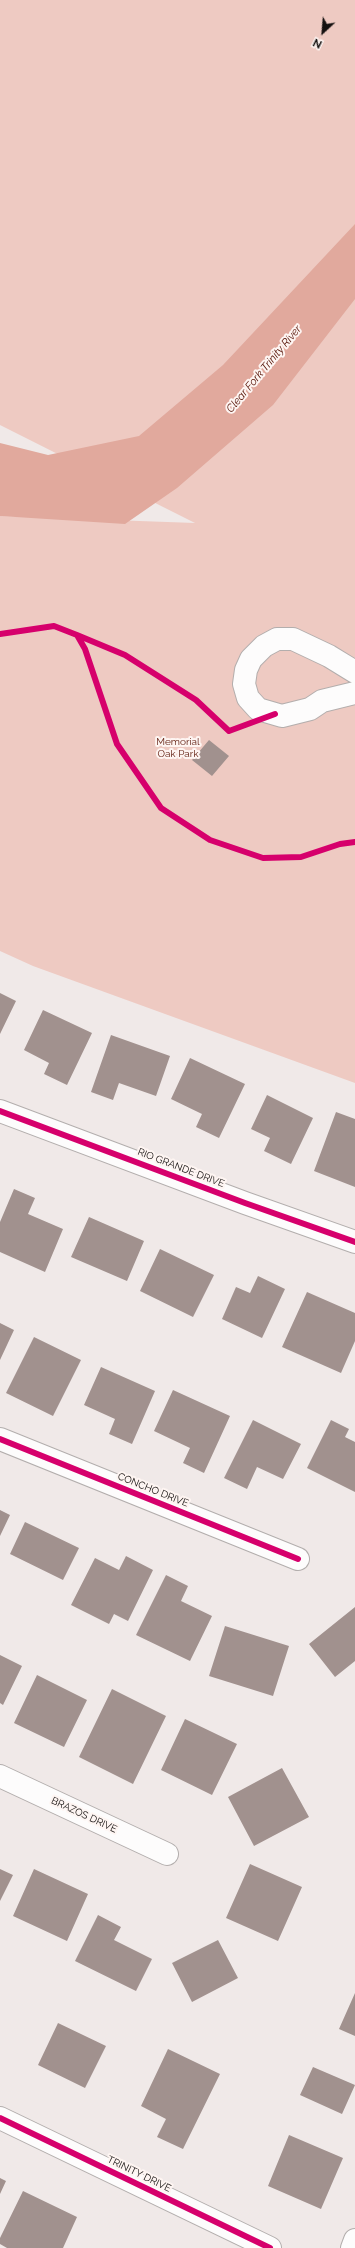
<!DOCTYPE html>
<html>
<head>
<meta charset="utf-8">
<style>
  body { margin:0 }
  #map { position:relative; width:355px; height:2248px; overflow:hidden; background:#f0e9e8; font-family:Raleway,sans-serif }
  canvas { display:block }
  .north { position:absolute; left:303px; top:12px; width:40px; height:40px; -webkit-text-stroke:3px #fef5f2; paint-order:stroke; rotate:206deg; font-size:11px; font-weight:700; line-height:16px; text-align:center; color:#14100f }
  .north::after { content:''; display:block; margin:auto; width:14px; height:18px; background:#14100f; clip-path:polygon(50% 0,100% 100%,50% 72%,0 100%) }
</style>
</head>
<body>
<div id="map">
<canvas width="355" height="2248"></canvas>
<div class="north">N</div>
</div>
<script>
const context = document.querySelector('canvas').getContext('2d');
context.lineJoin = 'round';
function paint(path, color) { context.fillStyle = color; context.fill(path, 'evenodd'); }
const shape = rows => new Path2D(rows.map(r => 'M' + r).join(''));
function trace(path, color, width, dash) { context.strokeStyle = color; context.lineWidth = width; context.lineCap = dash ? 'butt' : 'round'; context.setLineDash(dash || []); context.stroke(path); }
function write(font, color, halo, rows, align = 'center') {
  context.font = font + ' Raleway,sans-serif'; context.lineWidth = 4; context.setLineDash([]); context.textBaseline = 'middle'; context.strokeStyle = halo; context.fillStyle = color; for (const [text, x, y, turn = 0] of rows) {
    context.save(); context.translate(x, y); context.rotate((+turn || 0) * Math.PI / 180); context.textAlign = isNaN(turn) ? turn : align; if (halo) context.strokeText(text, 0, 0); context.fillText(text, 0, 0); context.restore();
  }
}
paint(shape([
  [0,0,355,0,355,1083,33,966,0,951,0,516,195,523,0,425]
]), '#eecac2');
paint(shape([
  [355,224,355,299,273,405,177,488,125,524,0,516,0,443,48,455,139,436,223,365]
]), '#e1a99d');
paint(shape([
  [209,740,229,756,212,776,192,760],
  [0,993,16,1001,0,1034],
  [43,1010,92,1033,67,1085,44,1074,49,1063,24,1050],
  [111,1035,170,1056,156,1096,119,1083,113,1100,91,1092],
  [190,1058,245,1084,219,1138,196,1127,202,1114,171,1099],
  [267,1095,313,1118,291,1164,264,1151,270,1138,251,1129],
  [336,1112,355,1119,355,1187,314,1171],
  [14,1189,35,1198,28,1214,63,1229,45,1272,0,1252,0,1222],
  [89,1217,144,1241,127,1281,71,1257],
  [160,1249,214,1275,193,1317,140,1291],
  [258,1276,285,1289,262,1338,222,1319,236,1287,250,1293],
  [307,1292,355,1313,355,1341,341,1373,282,1347],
  [0,1323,14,1330,0,1360],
  [34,1337,81,1360,53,1416,6,1393],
  [101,1367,155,1391,132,1444,109,1434,115,1419,84,1405],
  [173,1390,230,1416,204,1473,183,1463,190,1448,154,1431],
  [253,1420,301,1444,283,1479,257,1467,247,1489,224,1478],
  [331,1420,349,1429,345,1437,355,1442,355,1492,307,1468],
  [0,1510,10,1515,0,1536],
  [25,1522,79,1548,63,1580,10,1554],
  [126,1556,153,1570,128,1621,114,1614,109,1624,71,1605,95,1558,119,1570],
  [166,1575,188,1586,181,1601,212,1616,190,1661,136,1635],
  [355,1607,355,1661,335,1677,309,1644],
  [225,1626,289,1646,273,1696,209,1676],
  [0,1655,22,1666,3,1705,0,1703],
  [37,1675,87,1700,64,1747,14,1723],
  [112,1689,166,1716,133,1784,79,1757],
  [185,1719,237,1744,212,1795,161,1770],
  [282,1768,309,1817,254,1846,228,1797],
  [250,1864,302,1887,278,1941,226,1918],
  [0,1869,13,1875,0,1901],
  [34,1869,88,1894,67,1941,13,1916],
  [98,1915,121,1927,114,1940,152,1959,136,1991,75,1961],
  [218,1940,238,1978,192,2002,172,1963],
  [355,1993,355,2036,339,2029],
  [58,2023,106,2046,85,2088,38,2065],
  [168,2049,220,2074,183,2149,157,2137,166,2119,141,2106],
  [313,2067,355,2085,342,2114,300,2095],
  [289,2135,343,2158,321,2209,268,2186],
  [0,2178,6,2181,0,2194],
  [23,2191,77,2217,63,2248,7,2248,0,2244,0,2238]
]), '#a1918e');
const minor = shape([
  [355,672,329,656,293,639,277,639,264,646,251,659,246,670,244,684,248,698,258,709,282,716,310,709,322,701,355,693],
  [0,1111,245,1203,355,1242],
  [0,1439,298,1559],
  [0,1776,167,1854],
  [0,2118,270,2248],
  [352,2248,355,2240]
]);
trace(minor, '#b3aead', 24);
trace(minor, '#fdfcfc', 22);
trace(shape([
  [0,634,54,626,77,635,85,649,117,744,161,808,210,840,263,858,301,857,340,844,355,842],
  [77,635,125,655,196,700,229,731,275,714],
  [0,1111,245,1203,355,1242],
  [0,1439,298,1559],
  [0,2118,270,2248]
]), '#d6006c', 6);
write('10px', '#5e1a0c', '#fef5f2', [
  ["Memorial",178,742],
  ["Oak Park",178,754]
]);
write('10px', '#14100f', '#fef5f2', [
  ["RIO GRANDE DRIVE",181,1168,21],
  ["CONCHO DRIVE",153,1490,22],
  ["BRAZOS DRIVE",84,1815,25],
  ["TRINITY DRIVE",139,2174,26]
]);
write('italic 11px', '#530f02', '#fef5f2', [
  ["Clear Fork Trinity River",264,369,-50]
]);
</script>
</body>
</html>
